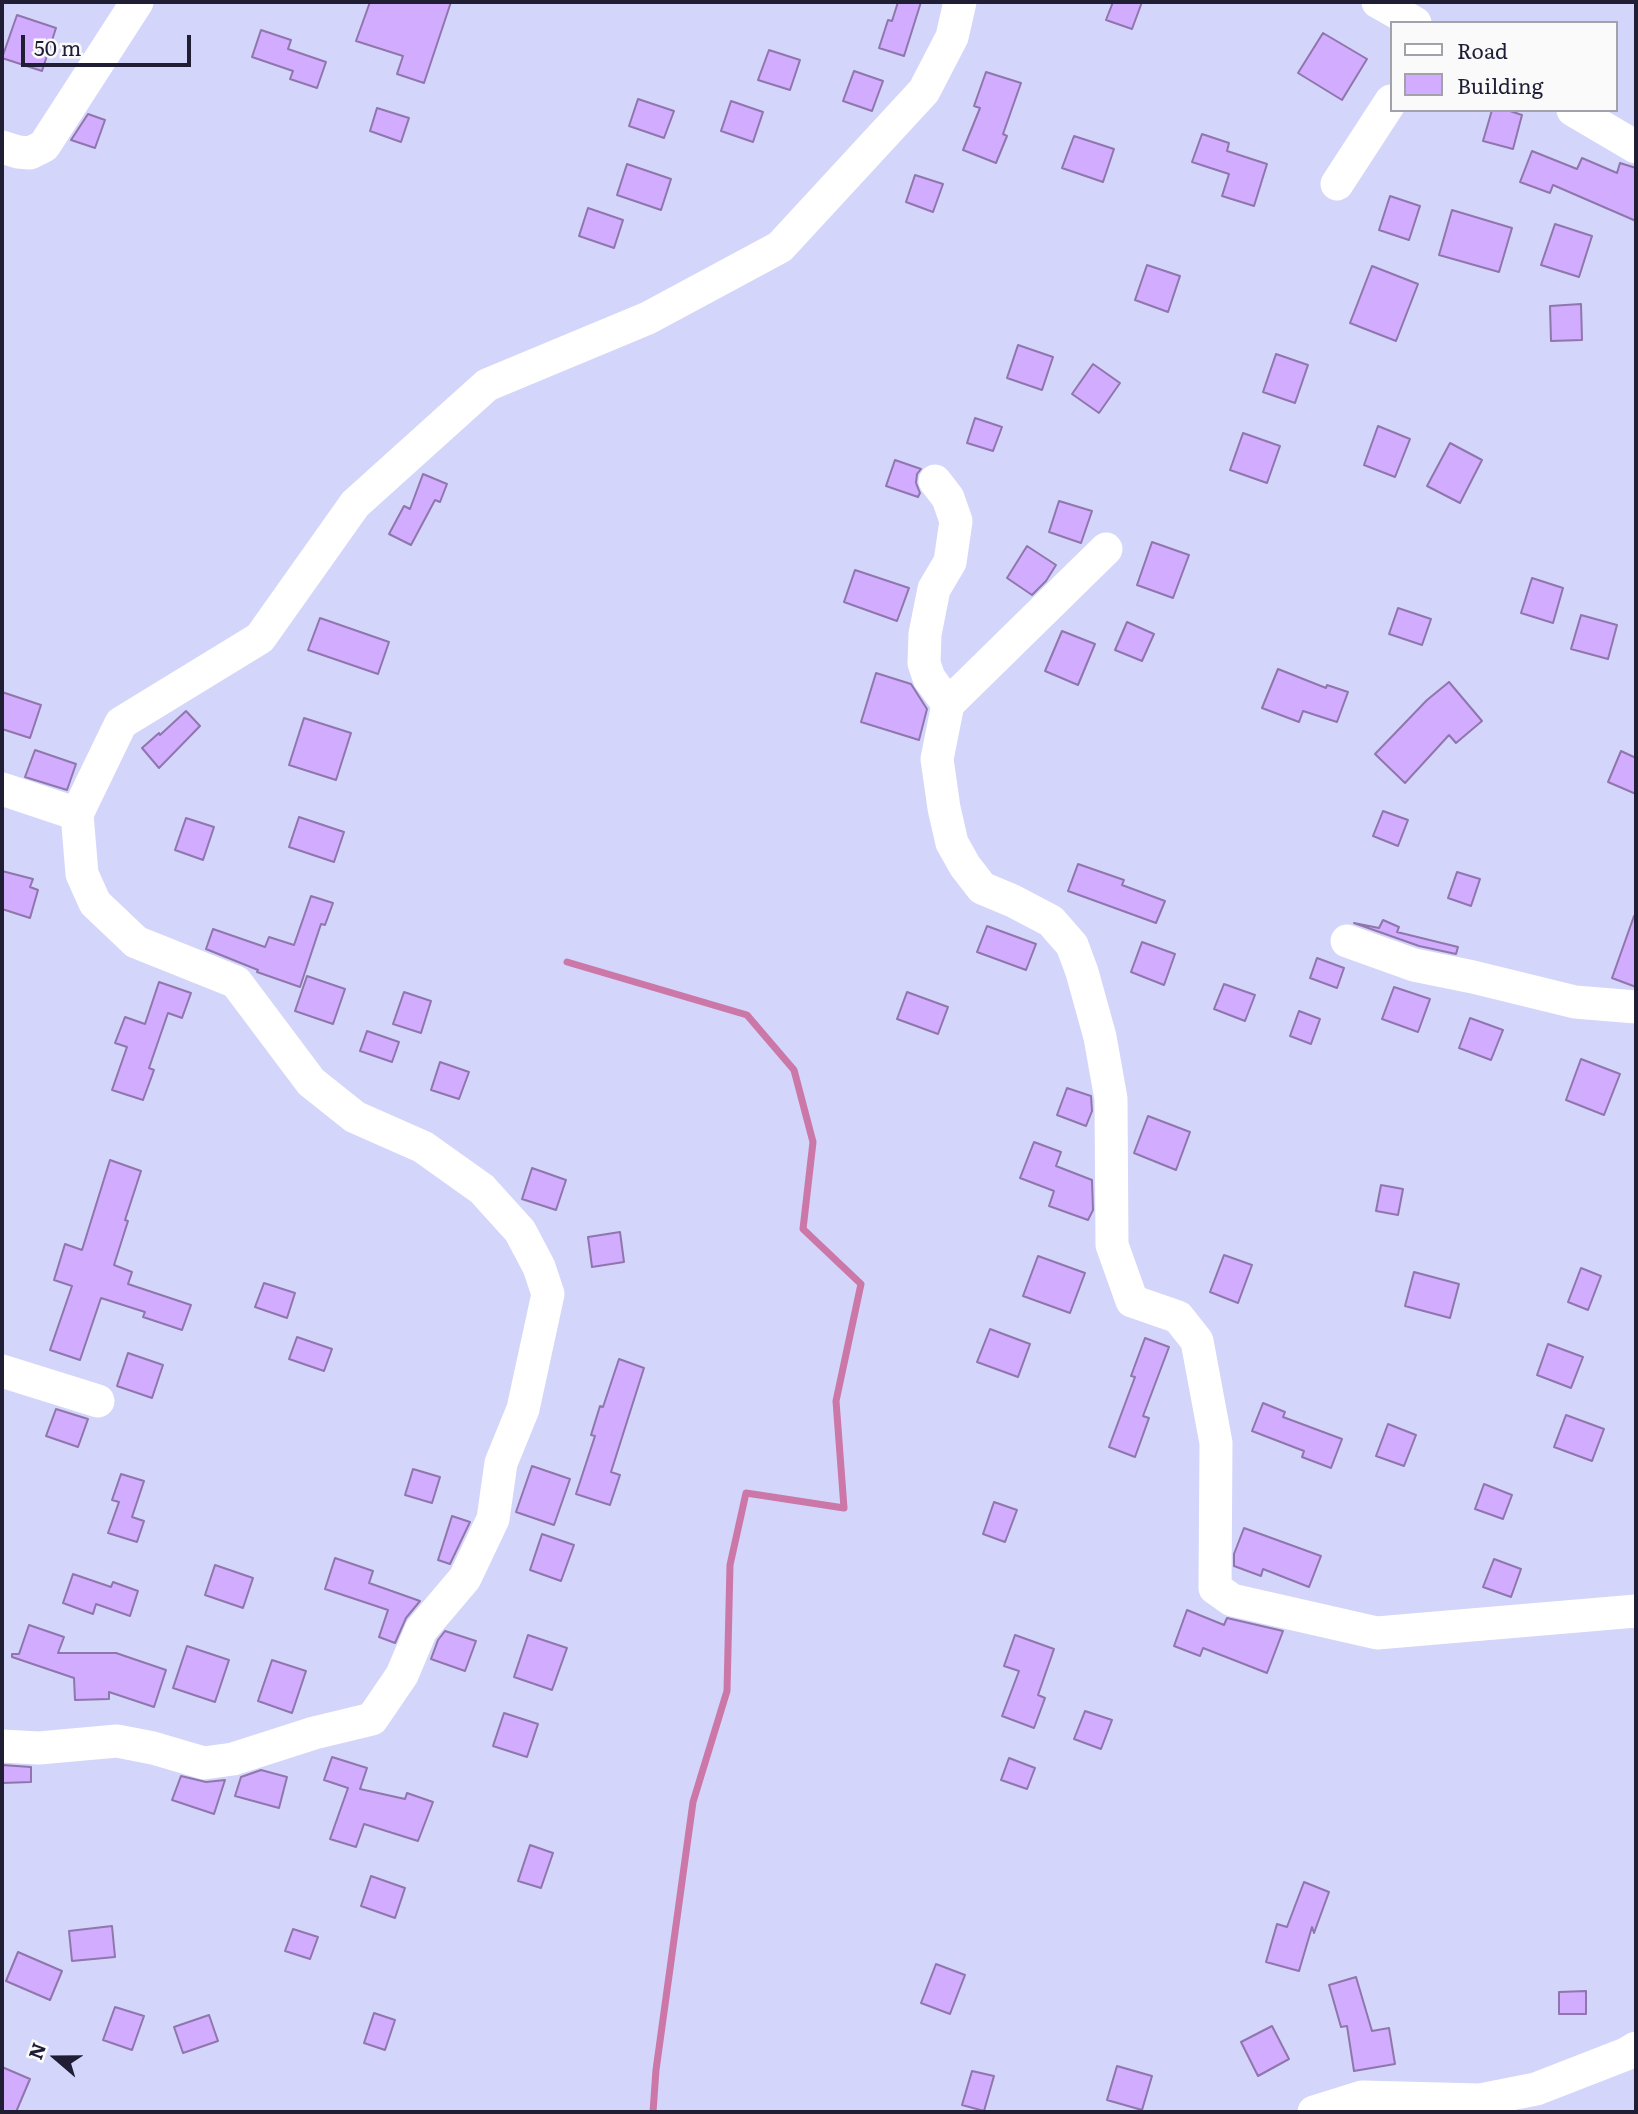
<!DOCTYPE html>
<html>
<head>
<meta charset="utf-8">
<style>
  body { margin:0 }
  #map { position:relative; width:1638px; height:2114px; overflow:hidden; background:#d4d5fa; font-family:Literata,serif }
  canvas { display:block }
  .frame { position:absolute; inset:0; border:4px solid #1f1e35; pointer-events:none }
  .legend { position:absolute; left:1390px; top:21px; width:228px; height:91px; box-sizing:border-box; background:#fafafa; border:2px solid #a2a2ab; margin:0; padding:9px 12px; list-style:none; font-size:21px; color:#1f1e35 }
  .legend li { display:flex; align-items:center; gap:14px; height:35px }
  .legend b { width:35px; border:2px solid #a2a2ab }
  .north { position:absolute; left:21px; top:2023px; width:70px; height:70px; -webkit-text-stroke:5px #fafafa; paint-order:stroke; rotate:290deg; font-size:19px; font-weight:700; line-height:28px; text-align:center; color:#1f1e35 }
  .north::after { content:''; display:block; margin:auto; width:24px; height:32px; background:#1f1e35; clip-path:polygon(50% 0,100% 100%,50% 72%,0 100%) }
  .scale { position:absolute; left:21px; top:35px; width:170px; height:32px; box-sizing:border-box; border:4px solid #1f1e35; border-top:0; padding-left:9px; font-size:21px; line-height:24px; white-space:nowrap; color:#1f1e35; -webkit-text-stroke:5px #fafafa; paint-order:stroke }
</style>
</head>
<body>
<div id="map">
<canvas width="1638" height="2114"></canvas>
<div class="frame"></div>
<ul class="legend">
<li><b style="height:9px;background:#fff"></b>Road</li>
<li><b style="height:19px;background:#d2acff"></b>Building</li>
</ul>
<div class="north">N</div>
<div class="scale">50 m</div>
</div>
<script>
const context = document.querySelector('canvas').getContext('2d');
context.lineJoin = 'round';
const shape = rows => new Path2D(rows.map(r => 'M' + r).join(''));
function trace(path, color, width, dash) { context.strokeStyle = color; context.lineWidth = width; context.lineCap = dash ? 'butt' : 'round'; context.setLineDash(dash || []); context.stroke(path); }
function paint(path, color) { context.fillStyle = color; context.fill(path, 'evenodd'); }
trace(shape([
  [567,962,747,1015,794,1070,813,1142,803,1229,861,1284,836,1401,844,1508,746,1493,730,1565,727,1691,693,1802,656,2070,653,2112]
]), '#cb77a8', 7);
const building = shape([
  [370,2,451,2,424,83,397,74,403,56,356,41,370,2],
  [898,2,921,2,904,56,879,48,888,20,892,21,898,2],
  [1113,2,1142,2,1132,29,1106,20,1113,2],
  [17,15,56,28,42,71,2,58,17,15],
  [261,30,291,40,288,49,326,62,317,88,290,79,293,71,252,57,261,30],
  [1323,33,1367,59,1342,100,1298,73,1323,33],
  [769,50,800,60,790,90,758,80,769,50],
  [854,71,883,81,872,111,843,101,854,71],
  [986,72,1021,83,1003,134,1007,136,996,163,963,150,980,108,974,106,986,72],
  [638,99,674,111,664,138,629,126,638,99],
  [731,101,763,112,753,142,721,131,731,101],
  [377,108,409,118,401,142,370,131,377,108],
  [1492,110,1507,110,1522,115,1513,149,1483,141,1492,110],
  [88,114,105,120,95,148,71,140,88,114],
  [1202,134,1229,143,1227,151,1267,164,1254,206,1222,196,1229,174,1192,162,1202,134],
  [1074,136,1114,149,1103,182,1062,168,1074,136],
  [1532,151,1577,169,1582,158,1617,173,1620,163,1636,168,1636,221,1553,185,1550,193,1520,182,1532,151],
  [627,164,671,179,661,210,617,195,627,164],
  [915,175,943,184,933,212,906,202,915,175],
  [1390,196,1420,206,1409,240,1379,230,1390,196],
  [588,208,623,220,614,248,579,236,588,208],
  [1452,210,1512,228,1499,272,1439,255,1452,210],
  [1555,224,1592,236,1579,277,1541,265,1555,224],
  [1147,265,1180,276,1168,312,1135,300,1147,265],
  [1372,266,1418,284,1396,341,1350,323,1372,266],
  [1581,304,1582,340,1551,341,1550,306,1581,304],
  [1018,345,1053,357,1042,390,1007,378,1018,345],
  [1276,354,1308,365,1295,403,1263,392,1276,354],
  [1093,364,1120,383,1099,413,1072,394,1093,364],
  [975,418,1002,427,993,451,967,443,975,418],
  [1378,426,1410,439,1395,477,1364,465,1378,426],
  [1243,433,1280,446,1267,483,1230,470,1243,433],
  [1450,443,1482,460,1460,503,1427,486,1450,443],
  [895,460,921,469,917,474,916,483,920,493,918,497,886,486,895,460],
  [423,474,447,484,440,502,435,500,411,545,389,534,404,506,410,509,423,474],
  [1059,501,1092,511,1081,543,1049,532,1059,501],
  [1152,542,1189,555,1173,598,1137,585,1152,542],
  [1027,546,1056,565,1046,581,1032,595,1007,578,1027,546],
  [855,570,909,588,897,621,844,602,855,570],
  [1532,578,1563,588,1553,623,1521,613,1532,578],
  [1398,608,1431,619,1422,645,1389,634,1398,608],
  [1581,615,1617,625,1608,659,1571,649,1581,615],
  [320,618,389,642,378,674,308,650,320,618],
  [1127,622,1154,634,1142,661,1115,650,1127,622],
  [1062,631,1095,644,1078,685,1045,671,1062,631],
  [1278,669,1326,688,1327,685,1348,692,1337,722,1303,711,1299,722,1262,708,1278,669],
  [876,673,911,684,927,709,919,740,861,722,876,673],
  [1449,682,1482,721,1456,743,1449,735,1405,783,1375,754,1427,700,1449,682],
  [2,692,41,705,30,738,2,729,2,692],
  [186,711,200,726,159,768,142,748,159,733,160,735,186,711],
  [304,718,351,733,336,780,289,765,304,718],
  [35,750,76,764,67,790,25,777,35,750],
  [1621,751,1636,758,1636,794,1608,782,1621,751],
  [1383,811,1408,820,1398,846,1373,836,1383,811],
  [299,817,344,832,334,862,289,847,299,817],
  [186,818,214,827,203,860,175,850,186,818],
  [1078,864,1124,880,1122,885,1165,901,1156,923,1068,891,1078,864],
  [2,871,33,879,30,887,38,890,30,918,2,909,2,871],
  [1457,872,1480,879,1471,906,1448,898,1457,872],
  [311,896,333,903,325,925,321,924,300,987,257,972,258,970,206,949,213,929,265,947,269,937,294,945,311,896],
  [1634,916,1636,917,1636,987,1612,978,1634,916],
  [1383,920,1399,927,1397,932,1458,947,1456,954,1419,946,1354,923,1379,928,1383,920],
  [987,926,1036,944,1026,970,977,952,987,926],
  [1142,942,1175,954,1164,985,1131,972,1142,942],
  [1317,958,1344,968,1337,988,1310,978,1317,958],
  [307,976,345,989,333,1024,295,1011,307,976],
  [159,982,191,993,182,1018,168,1013,149,1068,154,1070,143,1100,112,1090,127,1047,115,1043,125,1017,145,1024,159,982],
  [1224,984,1255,995,1245,1021,1214,1009,1224,984],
  [1394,987,1430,999,1418,1032,1382,1019,1394,987],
  [404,992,431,1001,421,1033,393,1024,404,992],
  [907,992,948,1007,938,1034,897,1019,907,992],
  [1299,1011,1320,1019,1311,1044,1290,1036,1299,1011],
  [1470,1018,1503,1030,1491,1060,1459,1048,1470,1018],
  [367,1031,399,1042,392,1062,360,1051,367,1031],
  [1581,1059,1620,1074,1604,1115,1566,1100,1581,1059],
  [440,1062,469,1072,459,1099,431,1090,440,1062],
  [1067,1088,1091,1096,1092,1111,1086,1126,1057,1115,1067,1088],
  [1148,1116,1190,1132,1176,1170,1134,1153,1148,1116],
  [1034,1142,1061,1152,1056,1166,1092,1180,1093,1210,1088,1220,1049,1206,1054,1191,1020,1178,1034,1142],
  [110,1160,141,1171,125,1220,128,1221,114,1265,132,1272,128,1284,191,1305,182,1330,143,1317,145,1312,101,1298,80,1360,50,1350,72,1286,54,1280,65,1244,82,1250,110,1160],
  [532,1168,566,1180,556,1210,522,1199,532,1168],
  [1381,1185,1403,1189,1398,1215,1376,1211,1381,1185],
  [620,1232,624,1262,592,1267,588,1237,620,1232],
  [1224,1255,1252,1265,1238,1303,1210,1292,1224,1255],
  [1038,1256,1085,1273,1070,1313,1023,1296,1038,1256],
  [1581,1268,1601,1276,1588,1310,1568,1302,1581,1268],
  [1414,1272,1459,1284,1450,1318,1405,1306,1414,1272],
  [264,1283,295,1293,287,1318,255,1307,264,1283],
  [990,1329,1030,1344,1018,1377,977,1362,990,1329],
  [297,1337,332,1349,324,1371,289,1359,297,1337],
  [1145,1338,1169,1347,1143,1416,1149,1418,1135,1457,1109,1447,1135,1377,1131,1376,1145,1338],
  [1548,1344,1583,1357,1571,1388,1537,1375,1548,1344],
  [128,1353,163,1365,152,1398,117,1386,128,1353],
  [619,1359,644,1368,611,1472,620,1475,610,1505,576,1494,595,1436,591,1435,600,1406,603,1407,619,1359],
  [1263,1403,1285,1412,1283,1417,1342,1439,1331,1468,1302,1457,1304,1451,1252,1431,1263,1403],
  [56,1409,88,1419,78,1447,46,1436,56,1409],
  [1566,1415,1604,1429,1592,1461,1554,1447,1566,1415],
  [1388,1424,1416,1435,1404,1466,1376,1456,1388,1424],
  [532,1466,570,1479,554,1525,516,1512,532,1466],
  [413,1469,440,1477,432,1503,405,1495,413,1469],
  [121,1474,144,1481,132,1517,144,1521,137,1542,108,1533,119,1502,112,1500,121,1474],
  [1484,1484,1512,1495,1503,1519,1475,1509,1484,1484],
  [994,1502,1017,1510,1005,1542,983,1534,994,1502],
  [452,1516,470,1522,450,1564,438,1560,452,1516],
  [1244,1528,1321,1556,1309,1587,1263,1569,1261,1576,1234,1566,1234,1554,1244,1528],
  [542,1534,574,1545,561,1581,530,1570,542,1534],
  [335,1558,373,1571,369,1583,420,1601,406,1618,395,1643,379,1637,388,1610,325,1589,335,1558],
  [1494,1559,1521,1569,1511,1597,1483,1587,1494,1559],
  [215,1565,253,1578,243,1608,205,1595,215,1565],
  [73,1574,111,1587,113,1582,138,1591,130,1616,96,1604,93,1614,63,1603,73,1574],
  [1187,1610,1224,1625,1227,1618,1283,1631,1267,1673,1203,1648,1200,1656,1174,1646,1187,1610],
  [29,1625,64,1637,58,1653,116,1653,166,1670,154,1707,109,1692,109,1699,75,1700,74,1678,12,1657,12,1654,19,1654,29,1625],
  [445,1631,476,1641,465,1671,431,1659,438,1640,445,1631],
  [528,1635,567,1648,552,1690,514,1677,528,1635],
  [1015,1635,1054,1649,1038,1695,1045,1698,1034,1728,1002,1716,1019,1671,1004,1666,1015,1635],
  [187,1646,229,1660,215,1702,173,1688,187,1646],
  [272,1660,306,1671,292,1713,258,1701,272,1660],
  [1085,1711,1112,1720,1101,1749,1074,1739,1085,1711],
  [504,1713,538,1724,527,1757,493,1746,504,1713],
  [332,1757,367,1768,360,1789,405,1799,407,1793,433,1802,418,1841,364,1824,356,1847,330,1839,348,1788,324,1780,332,1757],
  [1009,1758,1035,1768,1027,1789,1001,1780,1009,1758],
  [2,1765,31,1767,31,1782,2,1783,2,1765],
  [261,1770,287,1777,279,1808,235,1796,241,1777,261,1770],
  [181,1776,206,1782,225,1780,214,1814,172,1800,181,1776],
  [530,1845,553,1853,541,1888,518,1881,530,1845],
  [371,1876,405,1888,395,1918,361,1906,371,1876],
  [1304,1882,1329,1892,1314,1933,1312,1927,1299,1971,1266,1962,1277,1924,1287,1927,1304,1882],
  [112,1926,115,1957,72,1961,69,1931,112,1926],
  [293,1929,318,1937,310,1959,285,1951,293,1929],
  [18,1952,62,1971,50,2000,6,1981,18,1952],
  [936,1964,965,1975,950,2014,921,2003,936,1964],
  [1356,1977,1372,2031,1389,2028,1395,2064,1354,2071,1347,2026,1341,2027,1329,1985,1356,1977],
  [1586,1991,1586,2014,1559,2014,1559,1992,1586,1991],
  [115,2007,144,2016,132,2050,103,2040,115,2007],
  [374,2013,395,2020,385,2050,364,2043,374,2013],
  [209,2015,218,2041,183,2053,174,2027,209,2015],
  [1272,2026,1289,2059,1258,2076,1241,2042,1272,2026],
  [1117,2066,1152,2076,1142,2110,1107,2100,1117,2066],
  [2,2067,30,2079,16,2112,2,2112,2,2067],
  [972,2071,994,2076,984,2111,962,2105,972,2071]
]);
paint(building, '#d2acff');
trace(building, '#8f76ac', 2);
trace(shape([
  [1378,2,1415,23],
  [1573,110,1636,147],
  [2,147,18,152,30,153,44,146,137,2],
  [1337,184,1391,101],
  [935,481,948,498,956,521,950,562,934,589,925,634,924,663,929,678,948,704],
  [1106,549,948,704,937,759,944,808,952,843,965,866,982,888,1013,901,1051,921,1072,945,1082,972,1100,1037,1111,1099,1112,1245,1132,1301,1178,1317,1197,1341,1216,1443,1215,1588,1232,1600,1377,1633,1636,1611],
  [2,789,77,814],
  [1347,941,1414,965,1473,977,1575,1002,1636,1007],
  [2,1371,98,1401],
  [2,1746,39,1748,117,1741,153,1748,204,1763,233,1759,314,1733,372,1719,402,1675,421,1630,465,1578,493,1519,501,1463,523,1409,548,1294,539,1267,520,1231,482,1189,423,1147,355,1117,311,1082,236,982,136,942,95,903,82,874,77,814,121,723,260,638,355,504,487,385,648,318,780,247,924,91,952,37,960,2],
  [1314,2112,1362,2097,1480,2100,1536,2089,1626,2054,1636,2048]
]), '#fff', 33);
</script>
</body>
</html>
